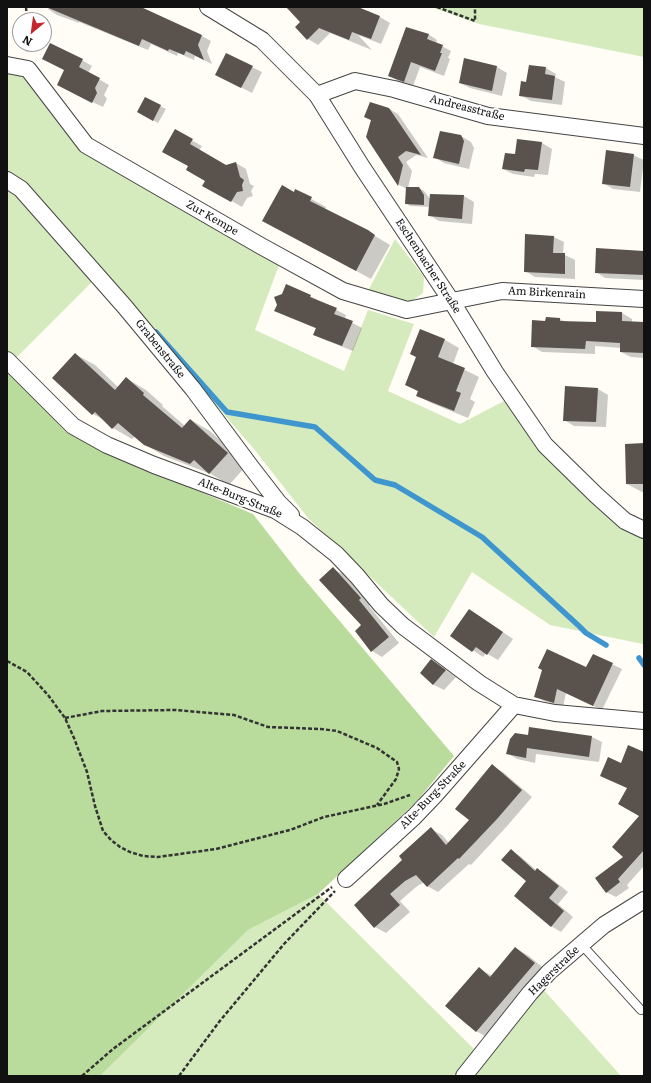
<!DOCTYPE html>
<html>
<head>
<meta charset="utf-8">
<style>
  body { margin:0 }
  #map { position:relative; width:651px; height:1083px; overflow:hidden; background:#fffdf5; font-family:Literata,serif }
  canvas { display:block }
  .frame { position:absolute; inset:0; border:8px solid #111; pointer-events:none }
  .north { position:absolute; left:12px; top:12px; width:40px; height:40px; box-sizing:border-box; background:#fff; border:1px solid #a0a0a0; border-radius:50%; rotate:209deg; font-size:11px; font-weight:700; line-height:16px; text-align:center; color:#111 }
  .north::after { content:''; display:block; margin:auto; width:14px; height:18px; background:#c4262e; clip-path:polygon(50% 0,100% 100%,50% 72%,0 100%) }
</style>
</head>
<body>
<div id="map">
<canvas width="651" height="1083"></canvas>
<div class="frame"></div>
<div class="north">N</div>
</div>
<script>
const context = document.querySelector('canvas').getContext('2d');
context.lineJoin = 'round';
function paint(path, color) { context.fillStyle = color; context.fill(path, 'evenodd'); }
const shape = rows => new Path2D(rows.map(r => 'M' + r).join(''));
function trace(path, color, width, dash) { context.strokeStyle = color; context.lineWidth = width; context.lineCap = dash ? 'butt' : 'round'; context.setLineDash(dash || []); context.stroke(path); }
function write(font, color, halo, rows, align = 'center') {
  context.font = font + ' Literata,serif'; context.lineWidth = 4; context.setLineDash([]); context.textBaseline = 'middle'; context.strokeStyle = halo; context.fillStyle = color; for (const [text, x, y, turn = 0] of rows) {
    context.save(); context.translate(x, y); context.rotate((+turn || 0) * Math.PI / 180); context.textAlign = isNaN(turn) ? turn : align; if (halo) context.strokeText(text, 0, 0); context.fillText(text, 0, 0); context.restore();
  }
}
paint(shape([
  [431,7,644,7,644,57,479,24],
  [7,70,24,74,81,152,279,265,255,330,344,371,368,310,414,324,388,391,460,424,504,401,540,448,644,536,643,644,550,625,472,572,434,637,308,518,254,449,26,186,7,175],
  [7,190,23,200,94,280,7,367],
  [395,239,424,277,423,293,407,304,368,291],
  [318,894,478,1053,542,988,621,1076,100,1076,248,930]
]), '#d5ebbd');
paint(shape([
  [7,370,66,432,106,452,253,514,299,573,454,756,417,801,318,894,248,930,100,1076,7,1076]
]), '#b9dc9c');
paint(shape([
  [49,7,137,7,202,36,211,41,207,51,212,64,195,56,194,60,178,53,177,56,151,44,148,50,79,22,79,23,57,15,48,9],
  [287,7,355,7,380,17,390,23,381,44,358,35,372,50,330,33,318,45,308,39,302,22],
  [428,34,437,40,436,43,451,51,448,58,450,59,444,76,420,67,413,86,398,81,389,76],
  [82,60,92,66,88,73,109,85,104,95,107,99,103,107,68,90,65,71],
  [465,60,497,67,507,73,502,96,470,88,460,83],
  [252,67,262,72,252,93,227,80],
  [546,68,556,74,555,77,565,82,562,105,531,101,520,95,527,83],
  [145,98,166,109,158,123,138,111],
  [389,109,398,114,428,158,416,155,406,162,412,171,408,188,419,188,424,191,431,200,431,195,464,196,474,202,472,224,439,221,429,215,430,207,410,206,406,203,407,189,399,185,367,137,372,121,365,117],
  [175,131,202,146,199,151,226,166,236,163,246,169,250,184,254,186,251,191,253,196,247,198,242,207,204,185,207,180,189,166],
  [461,136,471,142,474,148,469,169,444,163,434,157],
  [542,143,552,149,548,175,535,174,534,177,513,174,503,169,516,155],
  [633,155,644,160,640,192,613,189,603,183],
  [295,190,326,207,325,209,367,231,390,245,371,279,279,229],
  [554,237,564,242,563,254,575,260,575,279,535,277,525,271],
  [644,251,644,280,605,278,596,272],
  [310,296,346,315,345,319,362,328,353,351,325,340,315,335,317,329,286,316,276,310],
  [622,313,632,319,632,323,644,323,644,358,631,357,621,352,621,348,595,346,595,354,542,352,532,346,546,322,547,318,560,319,566,322,597,323],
  [421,331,445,340,459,348,453,364,479,377,470,399,475,402,468,418,431,403,417,395,419,392,406,384,417,357],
  [75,354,95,365,118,387,126,378,146,390,163,405,162,406,185,426,191,420,210,431,247,465,229,485,211,474,164,456,144,444,135,436,132,439,113,428,106,421,93,414],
  [598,389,608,395,606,427,574,426,564,420],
  [644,444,644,492,642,492,627,484],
  [333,569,343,574,371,604,369,606,399,643,382,657,372,651,363,626],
  [479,616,513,639,498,660,486,653,483,657,451,636],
  [593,655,622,669,602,710,566,693,563,707,544,701,535,696,587,669],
  [431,660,456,677,444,690,434,685,421,673],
  [529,736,592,737,602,742,599,762,536,754,535,763,517,759,507,753],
  [644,753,644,866,627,885,629,888,616,897,606,892,625,857,640,816,628,788,622,765],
  [492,766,503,772,532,797,508,825,471,865,469,864,438,892,427,886,424,882,416,887,400,901,410,912,386,933,375,927,403,860,431,829,442,835,449,843,470,820],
  [511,851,520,856,536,870,537,869,547,875,568,892,558,904,573,917,561,932,551,926],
  [515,948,529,956,547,971,490,1039,476,1031,479,968,492,976]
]), '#0003');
trace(shape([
  [156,332,227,412,315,427,375,480,395,485,482,537,579,626,586,633,606,645],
  [639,658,644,665]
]), '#3f96cf', 5.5);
paint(shape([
  [46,7,141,7,202,35,198,45,204,60,186,51,184,55,169,49,168,51,142,39,139,46],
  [286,7,358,7,380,16,371,39,352,32,349,40,319,28,307,40,295,27,300,22],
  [406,27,429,34,427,39,443,45,440,53,442,53,435,71,411,62,404,82,388,76],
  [50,43,83,59,79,67,100,78,95,88,97,93,92,103,57,85,64,70,42,59],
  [226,53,253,66,241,88,215,75],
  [464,58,497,66,492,91,459,83],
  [529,65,546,67,545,74,555,76,552,100,519,96,521,81,526,82],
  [145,97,161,105,153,121,137,112],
  [370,102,389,108,421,155,406,151,398,157,403,165,398,186,366,137,371,120,364,117],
  [175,129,193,139,190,144,226,165,236,162,240,177,244,180,242,185,243,191,237,192,231,202,202,186,205,181,186,170,188,166,162,152],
  [440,131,461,135,464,141,459,164,433,158],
  [517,139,542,142,538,170,525,169,524,172,502,169,505,153,515,154],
  [606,150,634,154,630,187,602,184],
  [282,185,294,192,295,189,312,197,310,201,368,230,375,235,356,271,262,221],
  [406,187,419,187,424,195,424,205,405,204],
  [430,194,464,195,462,219,428,216],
  [525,234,554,236,553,253,565,253,565,274,524,272],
  [596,248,644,251,644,275,595,273],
  [286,284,311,295,310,297,337,308,334,314,353,321,342,346,313,335,316,328,274,311,277,305,274,297,282,294],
  [596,311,622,312,622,321,644,322,644,353,620,352,620,343,586,341,585,349,531,347,532,320,545,321,546,317,560,318,560,321,596,322],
  [420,329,445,339,438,357,465,368,456,391,461,393,454,411,416,396,418,391,405,385,416,357,410,354],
  [75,353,115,390,126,377,144,393,143,395,182,428,190,419,228,453,209,474,194,460,190,464,144,445,118,423,112,429,95,412,92,415,52,378],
  [565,386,598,388,596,422,563,421],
  [644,443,644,484,626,484,625,444],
  [333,567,361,598,359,600,389,637,371,652,355,631,361,625,319,580],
  [469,609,503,632,487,655,476,647,472,652,450,636],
  [547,649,586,667,593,654,613,663,593,706,557,689,554,703,534,697,542,670,538,668],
  [431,659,446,670,433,685,420,673],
  [529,727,592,736,589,757,527,748,526,758,506,754,510,739,515,733,528,735],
  [628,745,644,752,644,850,618,879,620,882,606,893,595,878,623,857,612,847,639,816,618,804,627,788,600,776,608,757,621,763],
  [492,764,522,790,497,819,459,859,458,858,427,887,416,875,405,881,390,894,400,905,374,928,354,905,402,860,399,856,431,827,446,845,469,820,455,809],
  [511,849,535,871,537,868,559,886,549,898,564,911,551,927,514,896,526,881,501,860],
  [515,947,535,963,476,1032,445,1006,479,967,490,977]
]), '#5a524d');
const lane = shape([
  [582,945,641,1010]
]);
const street = shape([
  [208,7,262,40,317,95,362,167,452,302,495,372,545,445,596,495,625,521,644,530],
  [7,65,28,69,86,145,261,246,343,291,407,310,502,291,644,299],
  [317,95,355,81,394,89,488,116,644,136],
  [7,180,21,189,125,307,193,389,251,467,278,502,291,515],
  [7,360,73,426,107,445,154,465,275,510,302,527,336,554,357,576,381,605,403,626,479,683,514,705,555,713,644,721],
  [346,879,414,817,435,795,514,705],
  [464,1076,530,993,549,972,604,925,644,900]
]);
trace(lane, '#444', 10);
trace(street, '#444', 18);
trace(shape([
  [26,7,27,20],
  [437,7,475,21,475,7],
  [27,44,28,51],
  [7,661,27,672,48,695,65,718,74,738,87,772,95,806,103,831,111,840,120,847,130,852,143,856,158,857,216,849,290,830,324,817,384,804,410,795],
  [65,718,102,711,175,710,234,715,268,727,321,729,337,731,377,748,397,762,399,769,396,779,377,805],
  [82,1076,113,1049,332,887],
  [179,1076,219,1022,284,944,335,891]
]), '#333', 2.5, [4, 2]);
trace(lane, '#fff', 8);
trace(street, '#fff', 16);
write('11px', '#111', '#fff', [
  ["Andreasstraße",467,108,14],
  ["Zur Kempe",212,218,30],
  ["Eschenbacher Straße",428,266,57],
  ["Am Birkenrain",547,293,3],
  ["Grabenstraße",160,349,51],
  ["Alte-Burg-Straße",240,498,22],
  ["Alte-Burg-Straße",433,795,-46],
  ["Hagerstraße",554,971,-44]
]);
</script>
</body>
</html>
